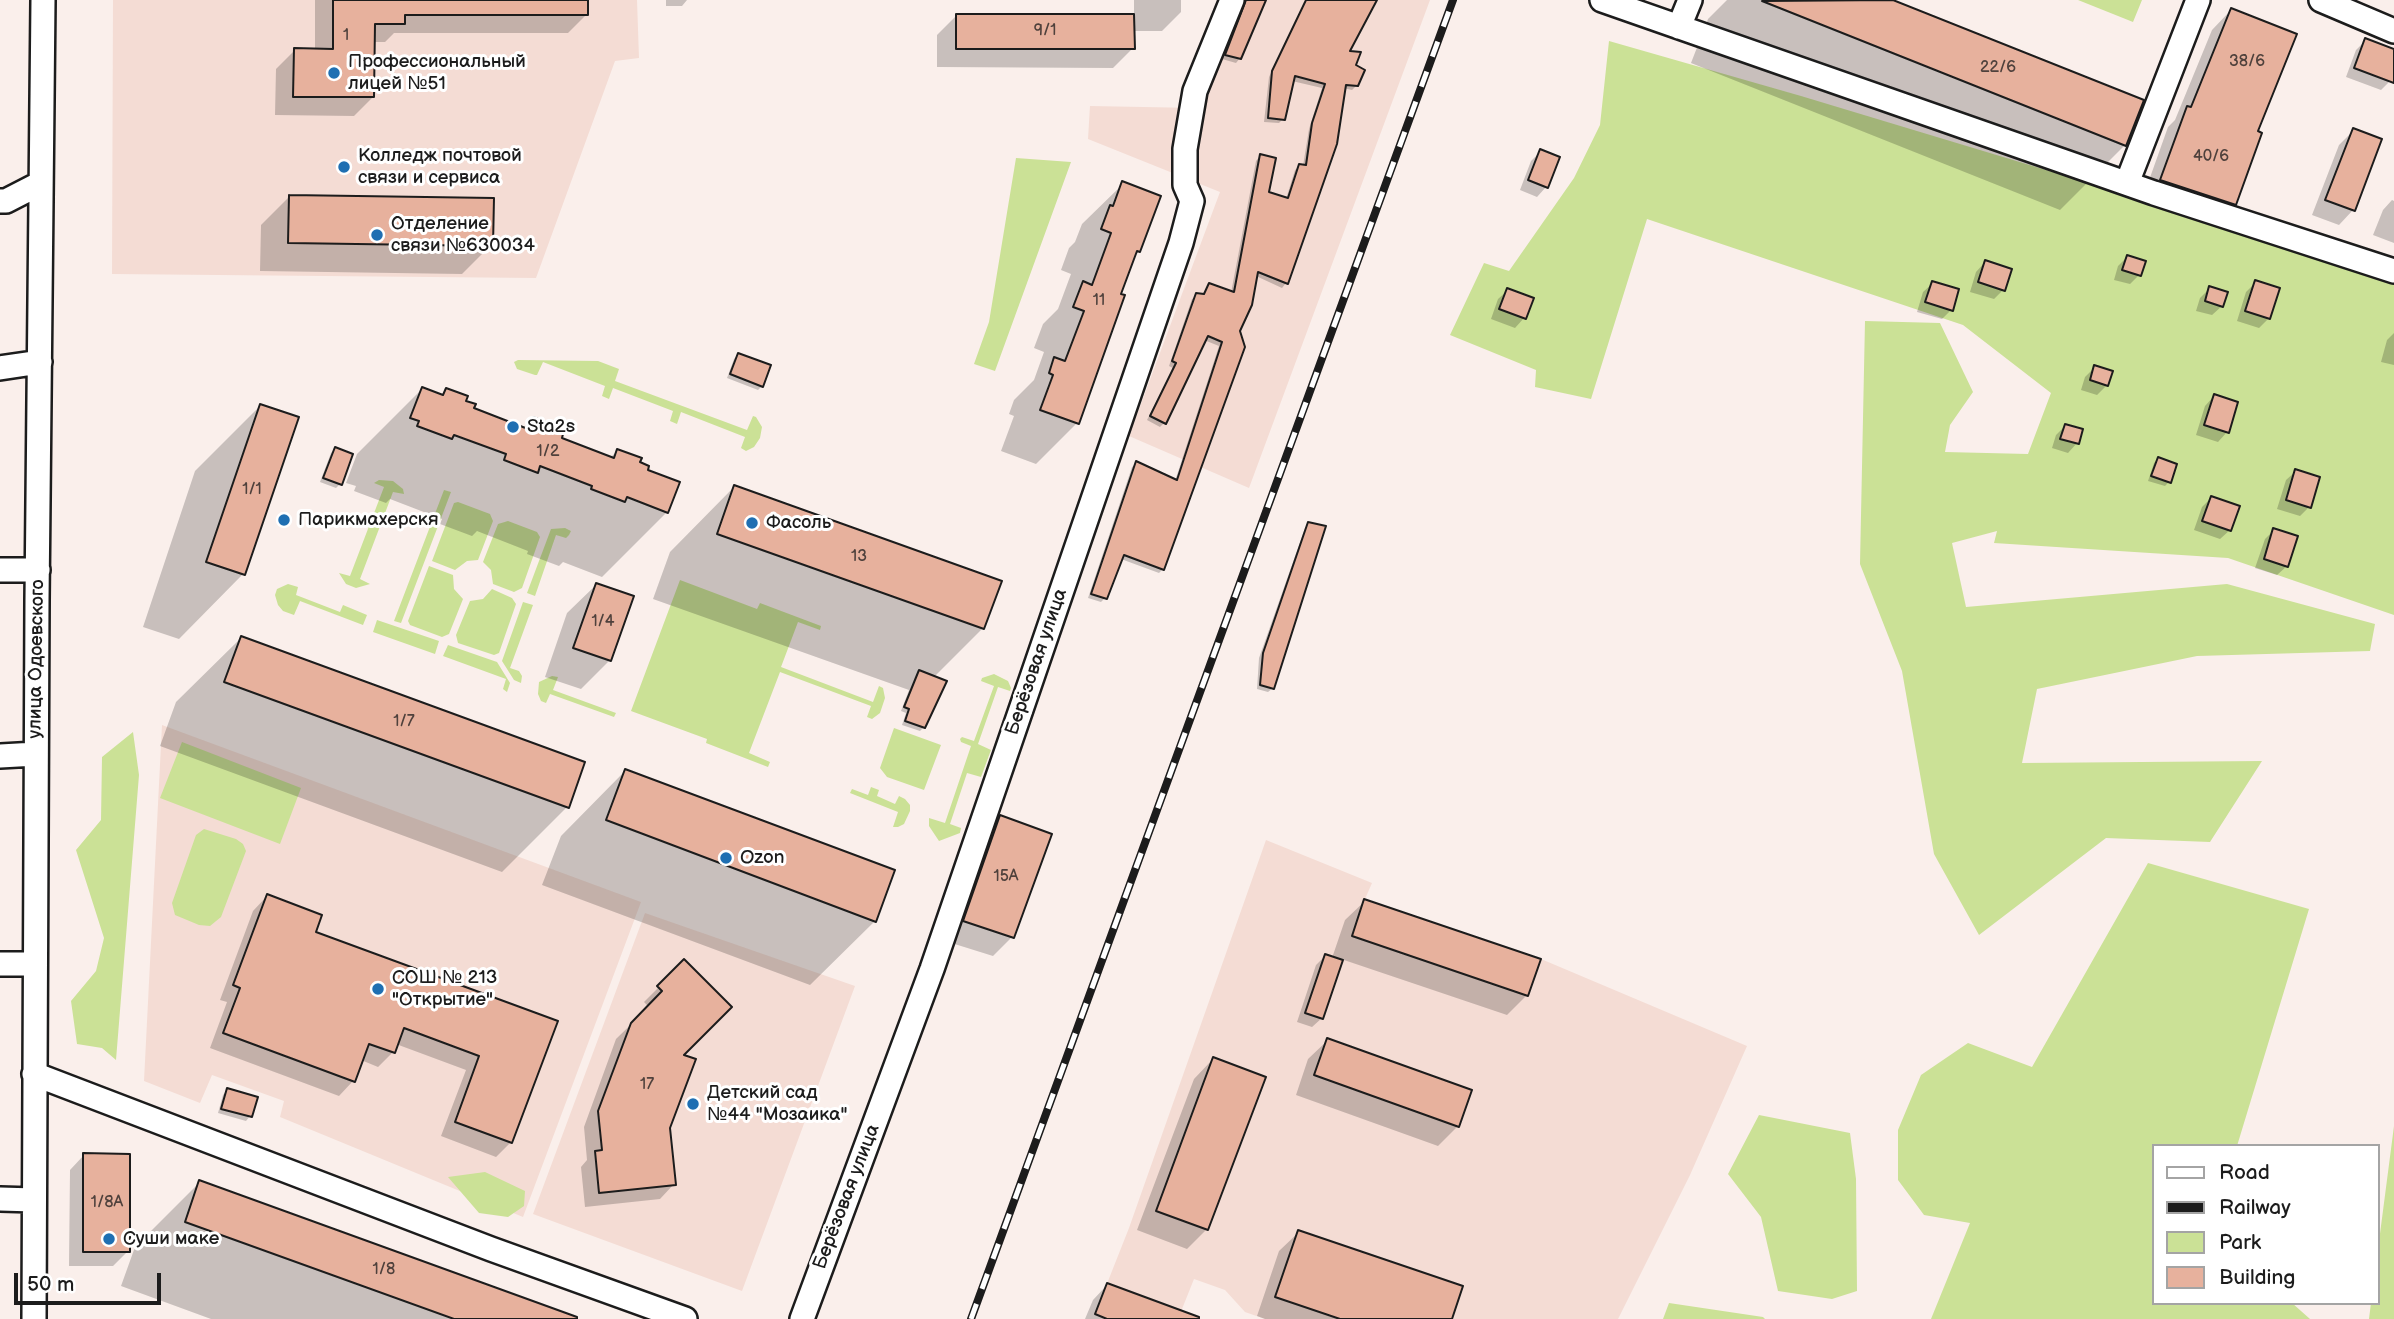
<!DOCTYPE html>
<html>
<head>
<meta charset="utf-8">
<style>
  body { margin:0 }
  #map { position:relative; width:2394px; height:1319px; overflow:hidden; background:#faefeb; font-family:"Balsamiq Sans",sans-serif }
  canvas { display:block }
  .legend { position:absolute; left:2152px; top:1144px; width:228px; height:161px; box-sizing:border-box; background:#fff; border:2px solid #a4a4a4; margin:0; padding:9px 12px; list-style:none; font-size:21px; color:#1c1c1c }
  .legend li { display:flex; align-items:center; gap:14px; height:35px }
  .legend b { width:35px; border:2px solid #a4a4a4 }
  .scale { position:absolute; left:14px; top:1273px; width:147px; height:32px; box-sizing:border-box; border:4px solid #1c1c1c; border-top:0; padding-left:9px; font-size:21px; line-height:24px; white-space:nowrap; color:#1c1c1c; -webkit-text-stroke:5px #fff; paint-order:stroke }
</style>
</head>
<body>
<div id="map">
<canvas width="2394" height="1319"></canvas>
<ul class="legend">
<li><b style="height:9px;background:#fff"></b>Road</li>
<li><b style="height:9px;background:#1c1c1c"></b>Railway</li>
<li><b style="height:19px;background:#cbe196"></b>Park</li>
<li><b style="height:19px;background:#e7b19d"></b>Building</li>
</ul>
<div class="scale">50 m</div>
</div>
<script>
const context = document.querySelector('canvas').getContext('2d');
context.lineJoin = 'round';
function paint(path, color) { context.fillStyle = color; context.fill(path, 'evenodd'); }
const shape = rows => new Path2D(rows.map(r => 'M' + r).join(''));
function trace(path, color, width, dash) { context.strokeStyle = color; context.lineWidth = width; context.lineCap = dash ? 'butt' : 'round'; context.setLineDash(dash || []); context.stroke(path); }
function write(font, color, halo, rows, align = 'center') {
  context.font = font + ' "Balsamiq Sans",sans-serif'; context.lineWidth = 6; context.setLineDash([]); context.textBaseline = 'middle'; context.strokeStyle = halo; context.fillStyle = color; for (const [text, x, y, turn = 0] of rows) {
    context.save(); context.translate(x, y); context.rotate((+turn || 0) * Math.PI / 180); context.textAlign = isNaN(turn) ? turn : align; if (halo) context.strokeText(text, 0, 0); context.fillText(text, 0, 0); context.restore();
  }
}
paint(shape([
  [113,0,637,0,639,58,615,61,536,278,112,274],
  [1240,0,1430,0,1249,488,1129,436,1220,192,1088,139,1090,106,1197,108],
  [162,725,641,902,523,1217,280,1117,284,1101,212,1075,200,1103,144,1081],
  [1266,840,1372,883,1365,899,1541,959,1747,1046,1690,1175,1618,1319,1265,1319,1245,1312,1225,1290,1194,1279,1178,1319,1107,1319,1095,1314,1129,1228],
  [645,913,855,986,742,1291,533,1214]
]), '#f4dcd4');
paint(shape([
  [2078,0,2142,0,2133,22],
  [1609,41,1801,96,2076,179,2394,283,2394,615,2228,558,1994,543,1997,531,1952,543,1966,607,2227,584,2375,624,2370,651,2197,656,2037,689,2022,763,2262,761,2210,842,2106,838,1979,935,1934,854,1902,671,1860,564,1865,321,1940,323,1973,392,1950,425,1945,452,2028,454,2051,393,1963,325,1647,219,1591,399,1535,387,1536,370,1450,335,1484,263,1509,271,1574,178,1600,125],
  [1016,158,1071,162,995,371,974,364,989,322],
  [518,360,598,361,619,369,615,381,747,430,753,416,756,417,762,427,760,438,754,447,746,451,741,448,745,437,681,412,677,424,670,421,673,411,613,388,609,399,602,396,605,386,543,362,537,375,535,375,517,369,514,362],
  [379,480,393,481,403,489,404,494,393,492,360,579,370,584,356,588,346,584,339,573,350,576,384,487,374,483],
  [444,490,451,492,401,623,394,621],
  [458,502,490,514,493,521,478,560,467,561,455,570,432,561,454,503],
  [508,521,537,532,540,537,522,588,514,592,493,584,491,570,483,562,498,524],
  [565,528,571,531,569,535,566,538,556,535,535,596,527,593,551,529],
  [429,566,453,575,454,589,463,599,449,634,442,637,410,625,408,621],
  [680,580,757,609,760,603,821,626,820,630,798,622,781,667,873,702,879,686,883,688,885,698,880,713,872,719,867,717,871,706,780,672,749,753,770,762,768,767,706,743,707,739,631,711],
  [288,584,298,587,296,595,340,612,343,605,367,615,363,625,300,601,294,615,283,611,278,605,275,595,277,589],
  [492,589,512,598,516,604,499,653,494,655,458,643,456,635,470,601,483,599],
  [523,602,533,605,510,668,519,671,522,676,521,683,514,680,502,661],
  [377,620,439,641,435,654,373,632],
  [448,645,497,662,510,683,507,692,503,689,506,679,443,656],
  [994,674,1008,681,1011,688,1010,691,998,687,978,744,991,750,981,777,967,773,950,824,961,828,960,833,939,841,929,826,929,818,945,823,971,746,961,742,960,739,962,737,974,741,994,686,981,681,982,678],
  [552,676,558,677,553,690,616,713,614,717,550,694,546,703,541,701,538,694,539,682],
  [894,728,941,745,924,790,887,777,880,768],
  [133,732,139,775,116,1060,102,1048,77,1044,71,1001,96,971,104,938,76,850,101,820,102,757],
  [182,742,301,788,280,844,160,798],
  [871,787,879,790,877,796,895,804,899,796,905,799,910,805,910,811,904,824,898,827,893,827,898,812,850,793,852,789,868,795],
  [204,829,236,839,243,844,246,851,221,917,210,926,199,925,175,915,172,903,196,835],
  [2148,863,2309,909,2237,1146,2154,1146,2154,1303,2292,1303,2310,1319,1931,1319,1970,1223,1924,1215,1898,1180,1898,1130,1921,1075,1968,1043,2032,1067],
  [1759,1115,1850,1133,1856,1179,1857,1291,1832,1299,1778,1291,1761,1217,1728,1174],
  [2394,1126,2394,1319,2369,1319,2371,1303,2378,1303,2378,1249],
  [485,1172,525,1191,524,1206,508,1217,479,1213,448,1177],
  [1669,1303,1763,1317,1765,1319,1663,1319]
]), '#cbe196');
paint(shape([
  [315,0,586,0,586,15,568,33,394,33,385,42,373,42,373,97,354,116,275,115,276,69,295,50,315,50],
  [666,0,687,0,682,6,666,6],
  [1134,0,1181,0,1181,12,1162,31,1133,31,1133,48,1113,68,937,67,937,35,956,16,1134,16],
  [1244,0,1264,0,1240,58,1236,63,1222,59],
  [1306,0,1375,0,1347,52,1354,66,1357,85,1352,90,1343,88,1335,143,1286,283,1282,288,1256,276,1163,569,1159,573,1121,559,1105,598,1101,602,1088,598,1132,467,1137,463,1175,481,1219,346,1204,340,1164,423,1160,427,1147,420,1173,368,1169,366,1192,299,1197,295,1202,296,1209,285,1231,293,1256,161,1260,156,1267,194,1286,199,1295,170,1300,166,1303,166,1309,129,1322,88,1292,81,1283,119,1279,123,1264,122,1269,77],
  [1727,0,1888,0,2142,101,2125,145,2060,210,1691,63,1708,19],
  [2231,10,2234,204,2215,223,2142,200,2168,127,2175,120,2212,30],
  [2366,40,2394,51,2394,71,2390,81,2381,90,2346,77,2356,50],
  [2354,130,2380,140,2353,210,2339,225,2312,215,2339,145],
  [1541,151,1558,158,1546,187,1537,197,1520,190,1531,161],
  [1123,184,1139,251,1133,257,1077,423,1036,464,1001,451,1014,416,1009,414,1014,400,1034,380,1044,352,1034,348,1043,324,1058,309,1071,274,1061,270,1069,248,1075,242,1082,224],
  [290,196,491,245,462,274,260,271,261,225],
  [2392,200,2394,201,2394,243,2373,235,2383,210],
  [2127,257,2139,275,2130,284,2114,280,2118,266],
  [1985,262,2003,290,1994,299,1970,292,1976,272],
  [2256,282,2269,318,2259,328,2237,321,2246,292],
  [1933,283,1951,310,1942,319,1917,312,1923,292],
  [2210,288,2222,306,2212,315,2196,311,2200,298],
  [1508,290,1524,318,1515,328,1491,319,1498,299],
  [2394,333,2394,365,2381,362,2387,340],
  [738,355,762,386,758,390,727,378,734,359],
  [2095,367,2107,385,2097,395,2081,390,2085,377],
  [422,389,440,396,447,390,472,409,523,429,533,419,559,439,610,458,617,451,638,463,645,471,667,512,602,577,563,562,559,566,527,554,528,551,477,531,472,536,440,524,442,519,390,499,386,503,354,491,356,486,346,483,357,454],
  [2214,396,2227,432,2218,442,2196,435,2205,406],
  [260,406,243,574,179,639,143,627,195,471],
  [2065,426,2077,443,2068,453,2052,448,2056,435],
  [335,449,340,484,336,488,320,482,331,453],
  [2158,459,2169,482,2165,486,2148,481,2154,463],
  [2296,471,2309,507,2300,516,2277,509,2286,480],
  [734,487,983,628,934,677,924,727,920,731,902,725,906,713,901,711,909,690,653,599,670,552],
  [2211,498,2230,530,2220,539,2194,530,2202,507],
  [1309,524,1273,688,1268,692,1257,689,1259,658,1305,528],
  [2274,530,2287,566,2277,575,2255,568,2265,539],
  [596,585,610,660,581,689,545,677,567,613],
  [241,638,567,807,502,872,160,746,176,702],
  [625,771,875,921,810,985,542,885,561,836],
  [1000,817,1012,937,993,956,945,941,981,837],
  [267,896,313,933,555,1022,511,1142,496,1157,441,1136,466,1070,396,1044,393,1052,378,1067,361,1060,353,1081,339,1096,210,1048,227,1002,220,1000,253,911],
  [1365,901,1527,995,1507,1015,1341,959,1322,1018,1312,1027,1297,1022,1316,965,1325,956,1332,958,1345,920],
  [684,962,681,1055,669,1128,674,1184,660,1199,585,1207,581,1167,587,1160,584,1127,616,1039,649,1007,644,1002],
  [1328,1040,1458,1126,1438,1146,1296,1095,1308,1059],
  [1213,1059,1207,1229,1187,1249,1137,1230,1194,1079],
  [227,1090,250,1116,246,1121,218,1113,223,1095],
  [84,1155,128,1251,113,1266,69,1266,70,1170],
  [200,1182,578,1319,211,1319,121,1286,135,1247],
  [1299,1232,1450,1319,1265,1319,1257,1316,1279,1251],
  [1107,1285,1176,1319,1085,1319,1093,1300]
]), '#0003');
const building = shape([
  [333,0,588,0,588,15,405,15,405,24,375,24,374,97,293,97,294,48,333,49,333,0],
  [1246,0,1266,0,1241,59,1225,55,1246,0],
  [1306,0,1377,0,1350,51,1361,52,1356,65,1365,70,1358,86,1346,85,1337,144,1288,284,1258,272,1252,305,1240,331,1245,347,1164,570,1124,555,1107,599,1091,594,1136,461,1177,480,1222,342,1208,336,1166,424,1150,416,1176,363,1172,361,1196,293,1204,294,1209,283,1234,292,1260,154,1276,158,1269,192,1288,198,1299,164,1306,165,1312,123,1325,84,1295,76,1285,120,1268,118,1272,71,1306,0],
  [1893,0,2144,100,2126,146,1762,1,1893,0],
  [2231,8,2297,34,2258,131,2262,133,2236,205,2160,180,2187,106,2191,107,2231,8],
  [956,14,1134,14,1135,49,956,49,956,14],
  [2365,38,2394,49,2394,83,2354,68,2365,38],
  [2353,128,2382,139,2355,211,2325,200,2353,128],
  [1540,149,1560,157,1548,188,1528,180,1540,149],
  [1122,181,1161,196,1140,252,1137,251,1121,294,1125,295,1079,424,1040,410,1053,375,1049,373,1054,357,1065,361,1084,311,1073,307,1083,281,1092,285,1111,233,1101,229,1110,205,1113,206,1122,181],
  [289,195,494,198,493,246,288,243,289,195],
  [2127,255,2146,261,2141,276,2122,270,2127,255],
  [1985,260,2012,269,2005,291,1978,282,1985,260],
  [2255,280,2280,288,2270,319,2245,311,2255,280],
  [1932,281,1959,289,1953,311,1925,302,1932,281],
  [2209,286,2228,292,2223,307,2205,301,2209,286],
  [1507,288,1534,298,1526,319,1499,309,1507,288],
  [738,353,771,365,763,387,730,374,738,353],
  [2094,365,2113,371,2108,386,2090,380,2094,365],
  [422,387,443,395,446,388,468,396,466,401,476,404,474,408,528,429,533,417,556,426,554,431,563,434,562,438,614,458,617,449,642,458,640,462,649,466,648,470,680,482,668,513,627,497,625,502,591,489,592,486,540,466,538,473,504,460,506,454,454,435,452,439,417,426,419,421,410,418,422,387],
  [2214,394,2238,402,2229,433,2204,425,2214,394],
  [260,404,299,417,245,575,206,562,260,404],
  [2065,424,2083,429,2079,444,2060,439,2065,424],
  [335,447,353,454,342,485,323,478,335,447],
  [2158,457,2177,464,2171,483,2151,476,2158,457],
  [2295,469,2320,477,2311,508,2286,500,2295,469],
  [734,485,1002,581,984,629,717,534,734,485],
  [2211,496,2240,506,2231,531,2202,521,2211,496],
  [1308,522,1326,526,1274,689,1260,685,1263,653,1308,522],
  [2273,528,2298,536,2288,567,2264,559,2273,528],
  [596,583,634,596,611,661,573,648,596,583],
  [241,636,585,762,569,808,224,682,241,636],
  [919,670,947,681,925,728,905,721,909,709,904,707,919,670],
  [625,769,895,870,876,922,606,820,625,769],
  [1000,815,1052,834,1014,938,963,921,1000,815],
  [267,894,322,915,316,932,558,1021,512,1143,455,1122,479,1056,404,1028,395,1053,369,1044,355,1082,223,1033,240,988,233,985,267,894],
  [1364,899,1541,959,1528,996,1352,936,1364,899],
  [1325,954,1343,960,1323,1019,1305,1013,1325,954],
  [684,959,732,1007,684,1055,696,1059,670,1128,676,1185,599,1193,595,1151,602,1150,598,1111,631,1023,662,991,657,986,684,959],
  [1327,1038,1472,1090,1459,1127,1314,1075,1327,1038],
  [1213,1057,1266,1077,1208,1230,1156,1211,1213,1057],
  [227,1088,258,1097,252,1117,221,1109,227,1088],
  [83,1153,130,1154,130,1252,83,1252,83,1153],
  [199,1180,577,1317,577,1319,454,1319,185,1222,199,1180],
  [1298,1230,1463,1286,1452,1319,1340,1319,1275,1297,1298,1230],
  [1107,1283,1199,1317,1199,1319,1107,1319,1095,1314,1107,1283]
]);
paint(building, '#e7b19d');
trace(building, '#1c1c1c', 2);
const minor = shape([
  [1602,0,2154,193,2394,271],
  [2321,0,2394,31],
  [1679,27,1690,0],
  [2127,183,2198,0],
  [0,201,6,201,41,183],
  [0,368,40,362],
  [0,570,38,570],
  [0,756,36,754],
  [0,964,35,964],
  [34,1074,491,1249,685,1319],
  [0,1199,34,1200],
  [34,1319,37,600,43,0],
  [802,1319,932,969,1181,243,1192,201,1185,185,1185,149,1195,91,1232,0]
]);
trace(minor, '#1c1c1c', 28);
trace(minor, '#fff', 23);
const rail = shape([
  [971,1319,1453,0]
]);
trace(rail, '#1c1c1c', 8);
trace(rail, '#fff', 5, [16]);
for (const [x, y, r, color] of [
  [334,73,7,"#1f6fb2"],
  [344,167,7,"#1f6fb2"],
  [377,235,7,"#1f6fb2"],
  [513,427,7,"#1f6fb2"],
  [284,520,7,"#1f6fb2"],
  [752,523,7,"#1f6fb2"],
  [726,858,7,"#1f6fb2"],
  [378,989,7,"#1f6fb2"],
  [693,1104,7,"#1f6fb2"],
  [109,1239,7,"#1f6fb2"]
]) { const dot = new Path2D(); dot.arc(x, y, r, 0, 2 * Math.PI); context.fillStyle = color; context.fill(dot); trace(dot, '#fff', 2.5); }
write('16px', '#4f413c', null, [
  ["9/1",1045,31],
  ["1",346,36],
  ["38/6",2247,62],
  ["22/6",1998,68],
  ["40/6",2211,157],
  ["11",1099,301],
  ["1/2",548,452],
  ["1/1",252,490],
  ["13",859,557],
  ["1/4",603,622],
  ["1/7",404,722],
  ["15А",1006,877],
  ["17",647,1085],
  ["1/8А",107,1203],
  ["1/8",384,1270]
]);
write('19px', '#1c1c1c', '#fff', [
  ["Профессиональный",348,62],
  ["лицей №51",348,84],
  ["Колледж почтовой",358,156],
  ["связи и сервиса",358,178],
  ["Отделение",391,224],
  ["связи №630034",391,246],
  ["Sta2s",527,427],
  ["Парикмахерскя",298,520],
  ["Фасоль",766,523],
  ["Ozon",740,858],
  ["СОШ № 213",392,978],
  ["\"Открытие\"",392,1000],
  ["Детский сад",707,1093],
  ["№44 \"Мозаика\"",707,1115],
  ["Суши маке",123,1239]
], 'left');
write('19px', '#1c1c1c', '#fff', [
  ["улица Одоевского",37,659,-89],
  ["Берёзовая улица",1037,662,-71],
  ["Берёзовая улица",847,1197,-69]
]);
</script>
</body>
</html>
